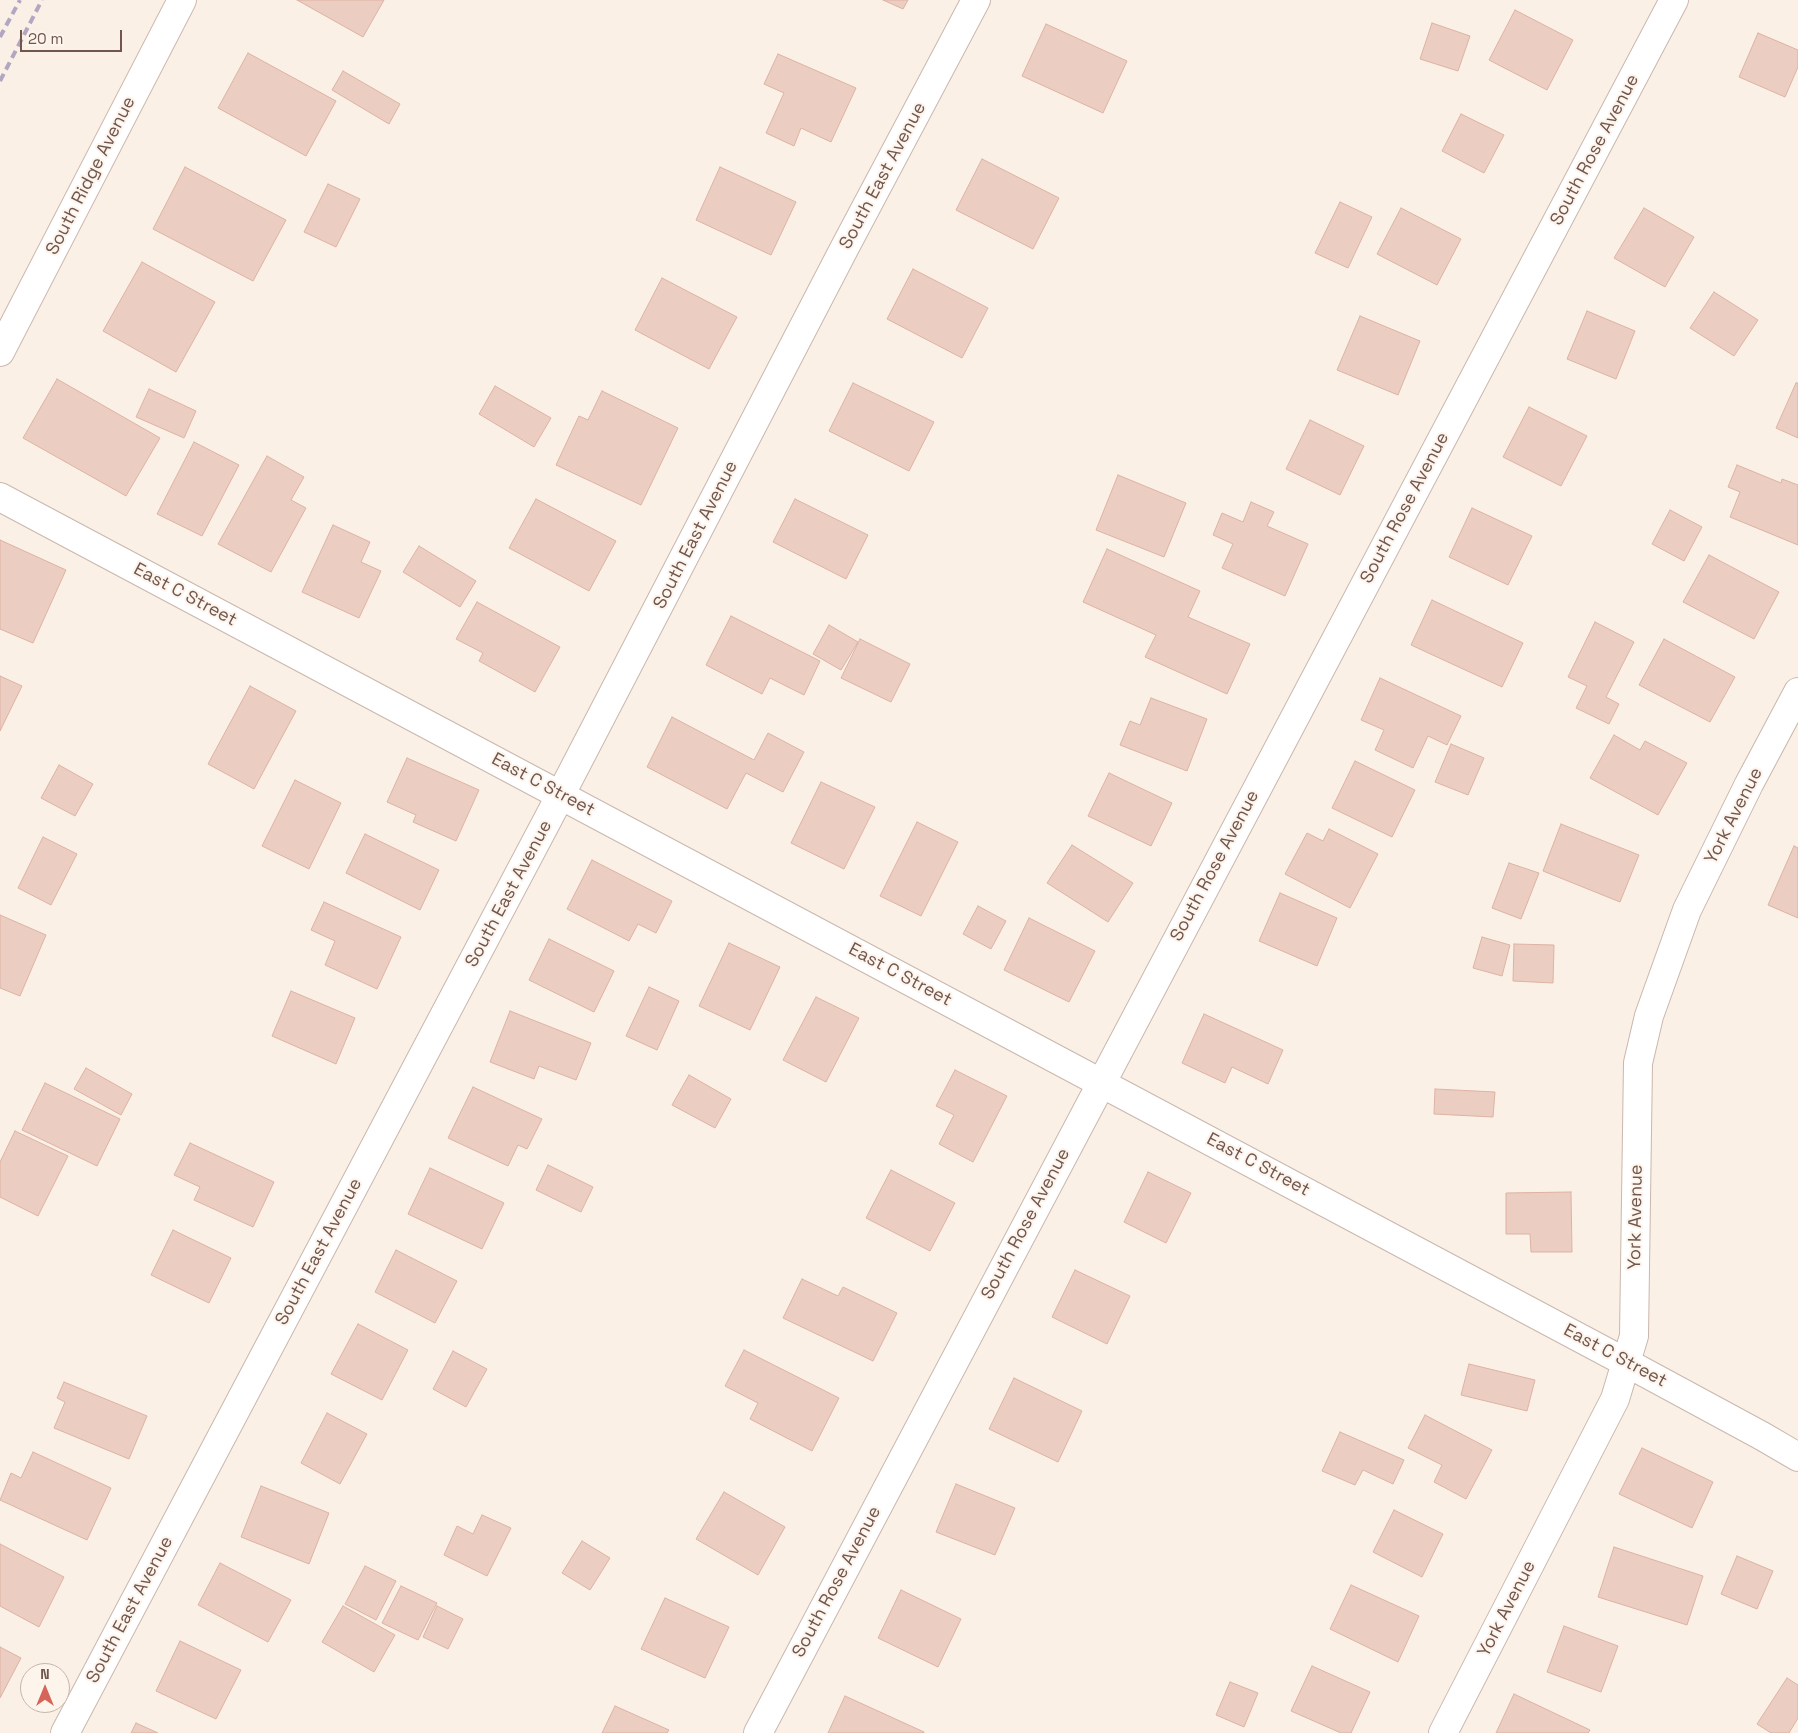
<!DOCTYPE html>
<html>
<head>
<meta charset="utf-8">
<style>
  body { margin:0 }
  #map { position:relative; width:1798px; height:1733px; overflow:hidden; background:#faf0e6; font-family:"Space Grotesk",sans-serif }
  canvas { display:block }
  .north { position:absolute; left:20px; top:1663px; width:50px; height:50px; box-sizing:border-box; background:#fdf4ec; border:1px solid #c5b5ad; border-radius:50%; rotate:0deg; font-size:14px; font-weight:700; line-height:20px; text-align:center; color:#70564e }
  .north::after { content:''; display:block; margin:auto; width:18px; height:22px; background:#d66559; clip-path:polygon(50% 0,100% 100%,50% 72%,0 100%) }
  .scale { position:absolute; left:20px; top:30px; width:102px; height:22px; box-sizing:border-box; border:2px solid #70564e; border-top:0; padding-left:6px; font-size:15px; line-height:18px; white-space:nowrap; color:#70564e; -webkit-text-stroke:4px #fdf4ec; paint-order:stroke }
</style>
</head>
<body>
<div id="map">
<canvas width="1798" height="1733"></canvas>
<div class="north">N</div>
<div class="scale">20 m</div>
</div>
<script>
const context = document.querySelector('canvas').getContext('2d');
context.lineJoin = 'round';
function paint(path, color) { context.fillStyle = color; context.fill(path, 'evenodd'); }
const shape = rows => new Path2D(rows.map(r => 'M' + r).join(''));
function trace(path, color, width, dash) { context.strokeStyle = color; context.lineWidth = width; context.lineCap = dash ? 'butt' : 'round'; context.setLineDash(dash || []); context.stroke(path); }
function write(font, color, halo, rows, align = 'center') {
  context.font = font + ' "Space Grotesk",sans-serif'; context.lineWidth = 4; context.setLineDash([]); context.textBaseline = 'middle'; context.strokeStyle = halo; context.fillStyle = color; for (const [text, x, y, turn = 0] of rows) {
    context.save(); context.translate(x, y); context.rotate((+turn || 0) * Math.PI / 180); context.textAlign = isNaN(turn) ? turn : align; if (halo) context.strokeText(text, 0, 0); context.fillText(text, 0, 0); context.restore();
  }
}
const building = shape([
  [297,0,384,0,363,37,297,0],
  [883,0,908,0,903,9,883,0],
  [1515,10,1573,40,1547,90,1489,60,1515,10],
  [1432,23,1470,36,1458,71,1420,59,1432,23],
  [1046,24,1127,61,1103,113,1022,76,1046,24],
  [1758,33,1798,50,1798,67,1785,97,1739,77,1758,33],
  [248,53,336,101,306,156,218,108,248,53],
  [778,54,856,88,831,142,801,128,794,146,766,133,784,93,764,84,778,54],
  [343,71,400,104,389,124,332,90,343,71],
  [1461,114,1504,135,1484,173,1442,151,1461,114],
  [982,159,1059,198,1033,249,956,210,982,159],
  [185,167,286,220,253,281,153,229,185,167],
  [720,167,796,202,771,255,696,220,720,167],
  [328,184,360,199,336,247,304,232,328,184],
  [1340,202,1372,217,1348,268,1315,253,1340,202],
  [1401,208,1461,239,1437,285,1377,254,1401,208],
  [1644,208,1694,237,1665,287,1614,258,1644,208],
  [142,262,215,302,176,372,103,331,142,262],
  [913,269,988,308,962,358,887,319,913,269],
  [662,278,737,317,709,369,635,330,662,278],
  [1714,292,1758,320,1734,356,1690,328,1714,292],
  [1587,311,1635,331,1616,379,1567,359,1587,311],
  [1360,316,1420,341,1398,395,1337,370,1360,316],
  [57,379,160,438,126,496,23,438,57,379],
  [853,383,934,422,909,471,829,431,853,383],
  [1796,383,1798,383,1798,438,1776,428,1796,383],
  [495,386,551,418,534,447,479,414,495,386],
  [149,389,196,411,184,438,136,417,149,389],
  [602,391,678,428,641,505,556,465,579,416,588,420,602,391],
  [1529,407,1587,436,1561,486,1503,457,1529,407],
  [1310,420,1364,446,1340,495,1286,469,1310,420],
  [194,442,239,465,202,536,157,514,194,442],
  [267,456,304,477,291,500,306,508,271,572,218,544,267,456],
  [1737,465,1781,483,1782,479,1798,485,1798,545,1730,517,1740,492,1728,487,1737,465],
  [1118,475,1186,503,1164,557,1096,530,1118,475],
  [536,499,616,541,589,591,509,548,536,499],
  [795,499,868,535,846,579,773,542,795,499],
  [1251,502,1274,512,1267,526,1308,544,1285,596,1222,568,1233,544,1213,535,1222,513,1243,522,1251,502],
  [1472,508,1532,536,1508,585,1449,557,1472,508],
  [1670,510,1702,527,1684,561,1652,544,1670,510],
  [333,525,370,542,361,562,381,571,359,618,302,592,333,525],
  [0,540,66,570,33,643,0,629,0,540],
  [419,546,476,581,460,607,403,572,419,546],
  [1107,549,1200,591,1188,617,1250,644,1227,694,1145,657,1156,635,1083,602,1107,549],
  [1709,555,1779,592,1754,639,1683,602,1709,555],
  [1432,600,1523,643,1502,687,1411,645,1432,600],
  [477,602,560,647,535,692,479,661,483,653,456,639,477,602],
  [731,616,820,661,804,695,770,678,762,694,706,665,731,616],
  [1595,622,1634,642,1606,697,1619,704,1609,724,1576,708,1587,686,1568,677,1595,622],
  [829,625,858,642,841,670,813,654,829,625],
  [860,639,910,664,891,702,841,678,860,639],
  [1664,639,1735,677,1710,722,1639,685,1664,639],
  [0,676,22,686,0,731,0,676],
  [1380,678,1461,716,1447,745,1428,736,1413,768,1375,750,1384,730,1361,720,1380,678],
  [250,686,296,711,254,789,208,764,250,686],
  [1151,698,1207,719,1187,771,1120,745,1130,721,1140,725,1151,698],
  [672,717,754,760,768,733,804,752,783,792,746,773,727,809,647,767,672,717],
  [1614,735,1640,750,1645,741,1687,763,1658,815,1590,778,1614,735],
  [1451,744,1484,758,1468,795,1435,782,1451,744],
  [407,758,479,790,456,841,413,822,416,815,387,802,407,758],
  [1355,761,1415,790,1392,837,1332,808,1355,761],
  [59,765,93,784,75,816,41,798,59,765],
  [1109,773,1172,803,1151,846,1088,816,1109,773],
  [295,780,341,803,309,869,262,846,295,780],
  [821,782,875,807,844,869,791,843,821,782],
  [917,822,958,842,921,916,880,896,917,822],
  [1561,824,1639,855,1620,902,1543,871,1561,824],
  [1329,829,1378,854,1350,908,1285,874,1307,833,1323,841,1329,829],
  [365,834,439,870,420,910,346,873,365,834],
  [43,837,77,854,51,905,18,888,43,837],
  [1072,845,1133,883,1108,922,1047,883,1072,845],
  [1794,846,1798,848,1798,918,1768,905,1794,846],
  [592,860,672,901,656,933,638,924,629,941,567,909,592,860],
  [1509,863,1539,873,1521,919,1492,908,1509,863],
  [1280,893,1337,918,1317,966,1259,941,1280,893],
  [324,902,401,937,377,989,325,965,335,941,311,930,324,902],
  [978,906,1006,921,991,949,963,934,978,906],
  [0,915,46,935,20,996,0,988,0,915],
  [1029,918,1095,951,1069,1002,1004,970,1029,918],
  [1482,937,1510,945,1502,976,1473,968,1482,937],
  [549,939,614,971,594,1012,529,980,549,939],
  [729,943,780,967,750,1030,699,1006,729,943],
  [1514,944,1554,945,1553,983,1513,981,1514,944],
  [649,987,679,1001,657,1050,626,1036,649,987],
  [291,991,355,1018,336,1064,272,1036,291,991],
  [816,997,859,1018,826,1082,783,1060,816,997],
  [510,1011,591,1043,576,1080,539,1066,534,1079,490,1062,510,1011],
  [1204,1014,1283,1050,1268,1084,1232,1067,1225,1083,1182,1063,1204,1014],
  [86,1068,132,1094,121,1115,74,1089,86,1068],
  [955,1070,1007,1096,973,1162,939,1144,954,1115,936,1106,955,1070],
  [689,1075,731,1099,715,1128,672,1105,689,1075],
  [45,1083,120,1119,97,1166,22,1130,45,1083],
  [473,1087,542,1119,527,1149,518,1145,508,1166,448,1138,473,1087],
  [1435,1089,1495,1092,1493,1117,1434,1114,1435,1089],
  [15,1131,68,1156,38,1216,0,1197,0,1162,15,1131],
  [190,1143,274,1182,253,1227,194,1200,200,1187,174,1175,190,1143],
  [548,1165,593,1187,581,1212,536,1190,548,1165],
  [430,1168,504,1203,482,1249,408,1214,430,1168],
  [891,1170,955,1203,930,1251,866,1218,891,1170],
  [1148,1172,1191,1193,1166,1243,1124,1222,1148,1172],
  [1571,1192,1572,1252,1531,1252,1530,1234,1506,1234,1506,1193,1571,1192],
  [173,1230,231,1258,209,1303,151,1275,173,1230],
  [396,1250,457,1281,435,1323,375,1292,396,1250],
  [1075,1270,1130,1296,1107,1344,1052,1317,1075,1270],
  [802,1279,838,1296,843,1287,897,1313,873,1361,783,1318,802,1279],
  [358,1324,408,1350,382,1400,331,1374,358,1324],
  [744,1350,839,1398,812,1451,750,1419,758,1403,725,1386,744,1350],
  [453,1351,487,1369,466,1407,433,1389,453,1351],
  [1469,1364,1535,1380,1527,1411,1461,1395,1469,1364],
  [1014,1378,1082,1411,1058,1462,989,1429,1014,1378],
  [64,1382,147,1416,129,1459,54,1428,65,1402,57,1398,64,1382],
  [327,1413,367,1434,340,1484,301,1463,327,1413],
  [1425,1415,1492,1450,1466,1499,1434,1482,1442,1465,1408,1448,1425,1415],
  [1340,1432,1404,1460,1393,1484,1363,1470,1355,1485,1322,1471,1340,1432],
  [1642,1448,1713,1482,1692,1528,1619,1494,1642,1448],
  [33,1452,111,1488,87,1540,0,1500,11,1473,21,1478,33,1452],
  [956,1484,1015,1508,995,1555,936,1532,956,1484],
  [261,1486,329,1513,309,1564,241,1537,261,1486],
  [724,1492,785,1527,758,1575,696,1539,724,1492],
  [1394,1510,1443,1534,1422,1577,1373,1552,1394,1510],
  [482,1515,511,1528,487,1576,444,1555,457,1526,473,1534,482,1515],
  [582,1541,610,1558,590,1590,562,1573,582,1541],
  [0,1544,64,1577,39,1627,0,1606,0,1544],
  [1614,1547,1703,1576,1687,1625,1598,1597,1614,1547],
  [1737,1556,1773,1571,1757,1609,1721,1594,1737,1556],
  [220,1563,291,1600,268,1642,198,1605,220,1563],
  [365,1566,396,1581,376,1620,345,1604,365,1566],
  [1351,1585,1419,1616,1398,1662,1330,1629,1351,1585],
  [401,1586,437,1603,418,1640,382,1623,401,1586],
  [901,1590,961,1619,938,1667,878,1638,901,1590],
  [665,1598,729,1627,705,1678,641,1649,665,1598],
  [343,1606,395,1635,374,1672,322,1642,343,1606],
  [437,1606,463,1619,448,1649,423,1637,437,1606],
  [1564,1626,1618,1646,1601,1692,1547,1672,1564,1626],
  [180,1641,241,1670,216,1719,156,1691,180,1641],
  [0,1647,21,1658,0,1698,0,1647],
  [1312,1666,1370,1692,1351,1733,1341,1733,1291,1711,1312,1666],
  [1787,1678,1798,1685,1798,1718,1789,1733,1771,1733,1757,1724,1787,1678],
  [1230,1682,1258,1693,1244,1727,1216,1715,1230,1682],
  [1514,1694,1590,1730,1588,1733,1496,1733,1514,1694],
  [845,1696,924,1732,924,1733,828,1733,845,1696],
  [615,1706,669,1730,667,1733,602,1733,615,1706],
  [136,1723,158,1733,131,1733,136,1723]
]);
paint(building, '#eccdc1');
trace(building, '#ddb2a3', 1);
const street = shape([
  [0,497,1627,1363,1762,1436,1798,1457],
  [65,1733,548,819,845,247,976,0],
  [758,1733,1674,0],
  [1443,1733,1615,1399,1634,1336,1638,1063,1649,1016,1687,910,1749,784,1798,692]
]);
const secondary = shape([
  [0,352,182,0]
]);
trace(street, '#cab7ad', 30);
trace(secondary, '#ceb8ae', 30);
trace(street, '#fff', 28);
trace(secondary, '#fff', 28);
trace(shape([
  [0,37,20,0],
  [0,81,42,0]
]), '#b2a6c2', 4, [8, 5]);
write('18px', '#70564e', '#fdf4ec', [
  ["South Rose Avenue",1595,150,-62],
  ["South Ridge Avenue",91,176,-63],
  ["South East Avenue",883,176,-62],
  ["South Rose Avenue",1405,508,-62],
  ["South East Avenue",696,535,-63],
  ["East C Street",185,595,28],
  ["East C Street",543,785,28],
  ["York Avenue",1734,816,-63],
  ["South Rose Avenue",1215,866,-62],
  ["South East Avenue",509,894,-62],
  ["East C Street",900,975,28],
  ["East C Street",1258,1165,28],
  ["York Avenue",1636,1217,-89],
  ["South Rose Avenue",1026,1224,-62],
  ["South East Avenue",319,1252,-62],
  ["East C Street",1615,1356,28],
  ["South Rose Avenue",837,1582,-62],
  ["York Avenue",1507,1609,-63],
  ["South East Avenue",130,1610,-62]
]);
</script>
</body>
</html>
